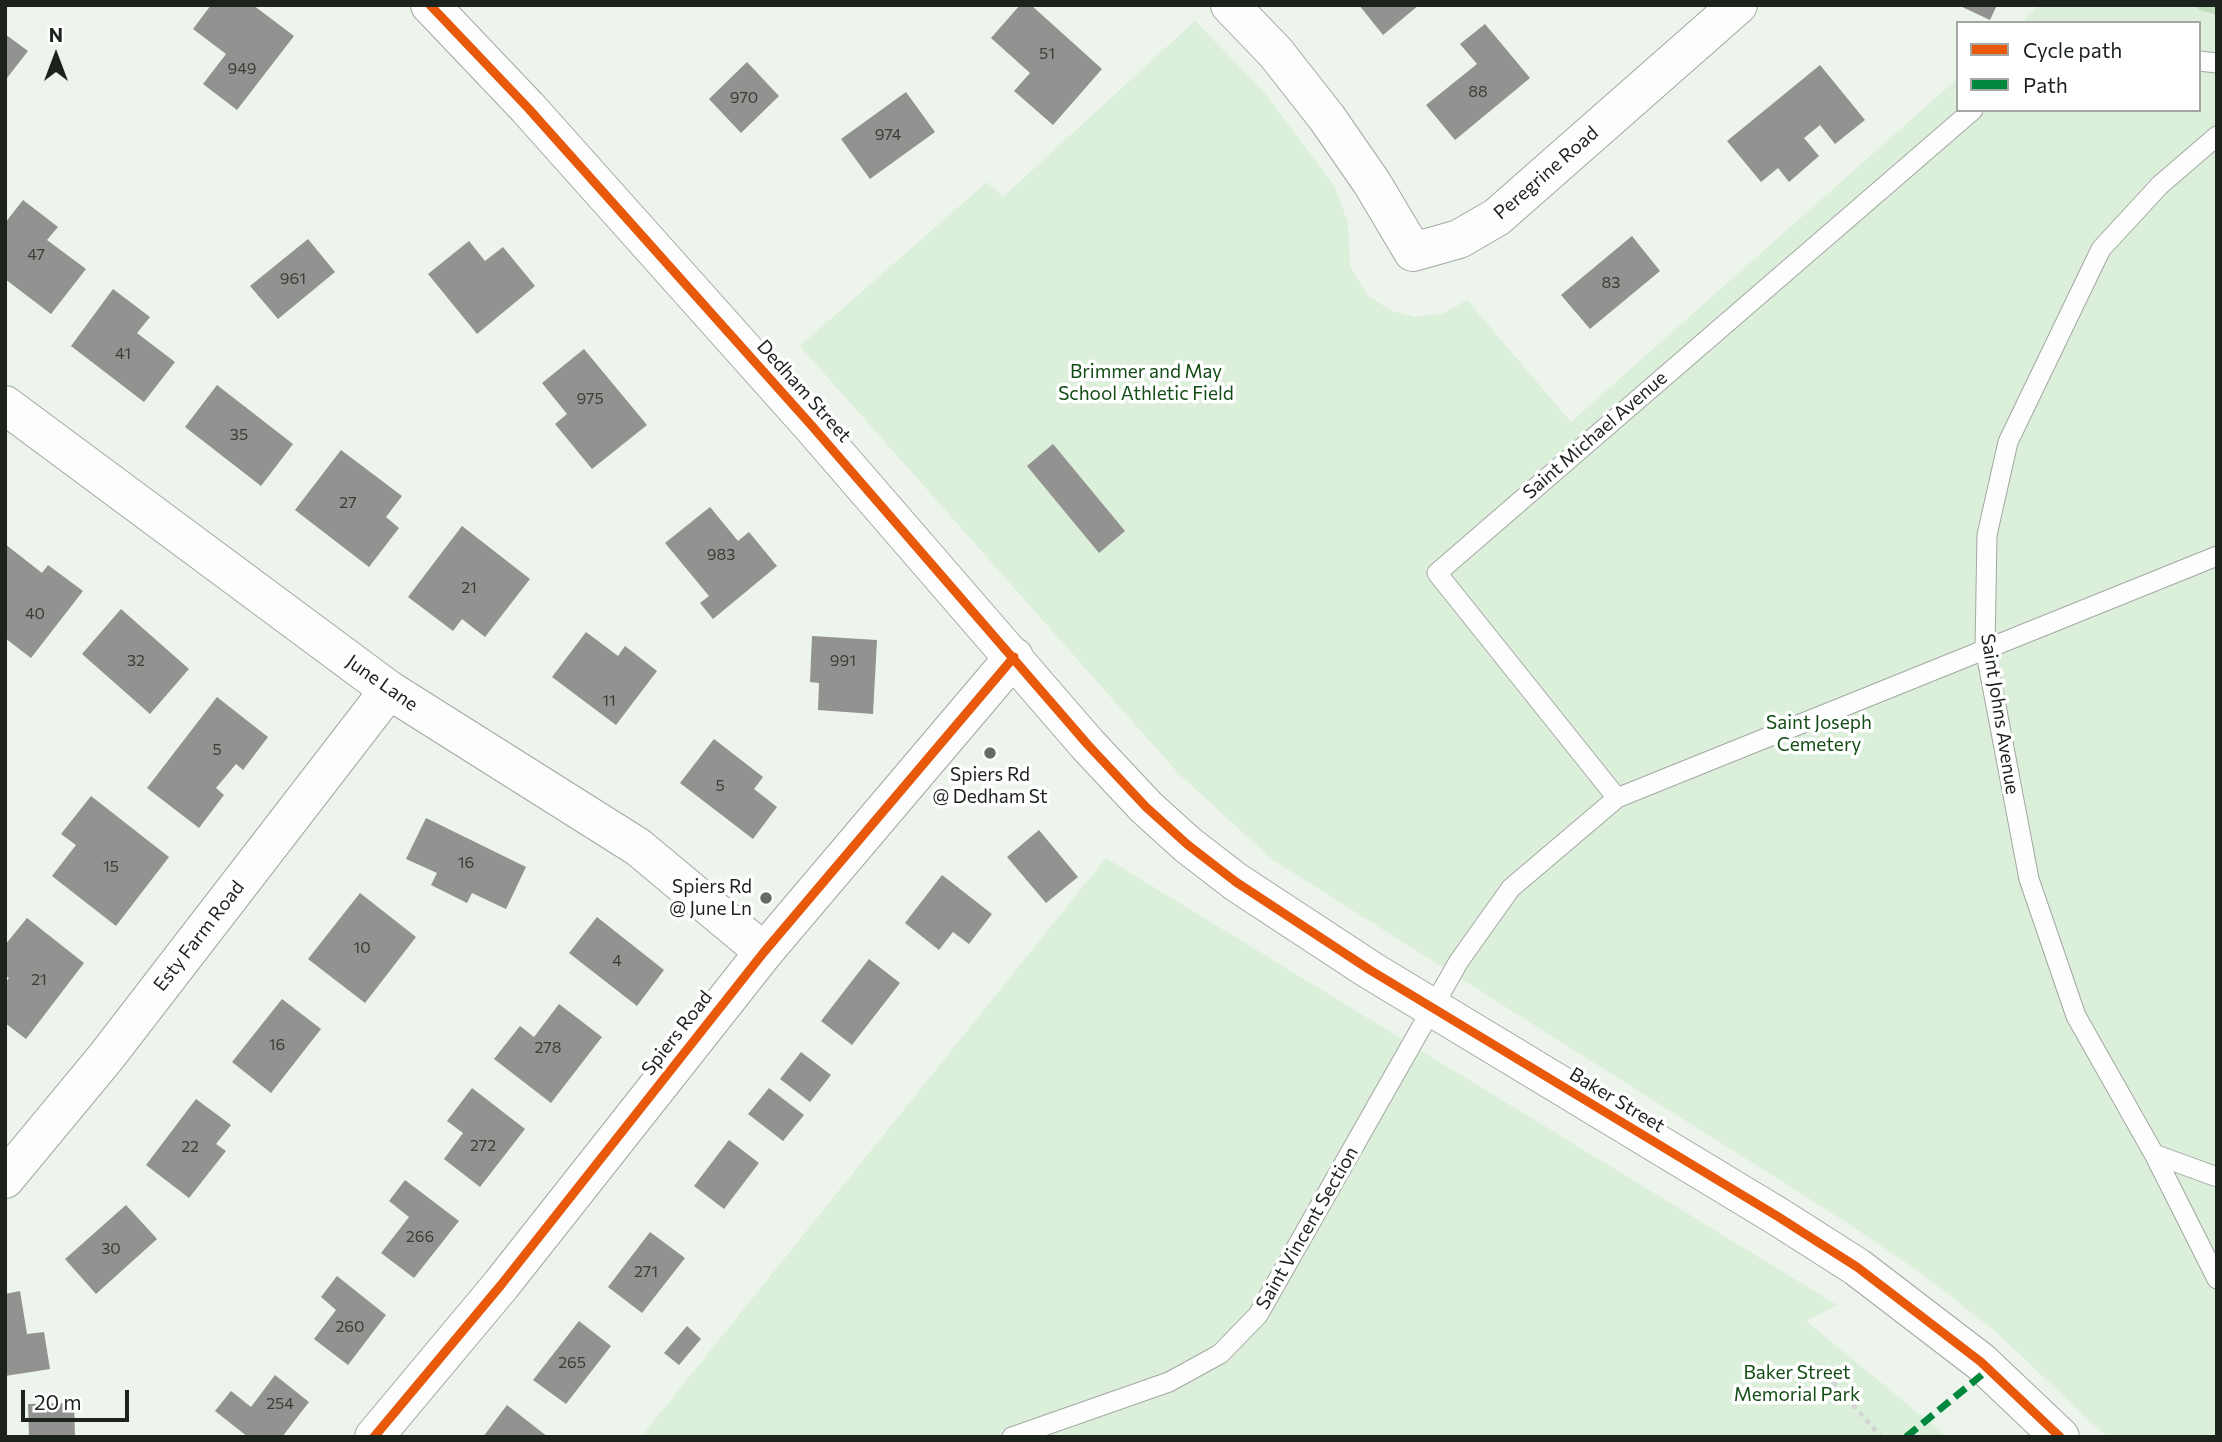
<!DOCTYPE html>
<html>
<head>
<meta charset="utf-8">
<style>
  body { margin:0 }
  #map { position:relative; width:2222px; height:1442px; overflow:hidden; background:#ecf4ec; font-family:Commissioner,sans-serif }
  canvas { display:block }
  .frame { position:absolute; inset:0; border:7px solid #1c221c; pointer-events:none }
  .legend { position:absolute; left:1956px; top:21px; width:245px; height:91px; box-sizing:border-box; background:#fff; border:2px solid #a4a7a4; margin:0; padding:9px 12px; list-style:none; font-size:21px; color:#1c221c }
  .legend li { display:flex; align-items:center; gap:14px; height:35px }
  .legend b { width:35px; border:2px solid #a4a7a4 }
  .north { position:absolute; left:21px; top:21px; width:70px; height:70px; -webkit-text-stroke:5px #fff; paint-order:stroke; rotate:0deg; font-size:19px; font-weight:700; line-height:28px; text-align:center; color:#1c221c }
  .north::after { content:''; display:block; margin:auto; width:24px; height:32px; background:#1c221c; clip-path:polygon(50% 0,100% 100%,50% 72%,0 100%) }
  .scale { position:absolute; left:21px; top:1390px; width:108px; height:32px; box-sizing:border-box; border:4px solid #1c221c; border-top:0; padding-left:9px; font-size:21px; line-height:24px; white-space:nowrap; color:#1c221c; -webkit-text-stroke:5px #fff; paint-order:stroke }
</style>
</head>
<body>
<div id="map">
<canvas width="2222" height="1442"></canvas>
<div class="frame"></div>
<ul class="legend">
<li><b style="height:9px;background:#e8590c"></b>Cycle path</li>
<li><b style="height:9px;background:#00873e"></b>Path</li>
</ul>
<div class="north">N</div>
<div class="scale">20 m</div>
</div>
<script>
const context = document.querySelector('canvas').getContext('2d');
context.lineJoin = 'round';
function paint(path, color) { context.fillStyle = color; context.fill(path, 'evenodd'); }
const shape = rows => new Path2D(rows.map(r => 'M' + r).join(''));
function trace(path, color, width, dash) { context.strokeStyle = color; context.lineWidth = width; context.lineCap = dash ? 'butt' : 'round'; context.setLineDash(dash || []); context.stroke(path); }
function write(font, color, halo, rows, align = 'center') {
  context.font = font + ' Commissioner,sans-serif'; context.lineWidth = 7; context.setLineDash([]); context.textBaseline = 'middle'; context.strokeStyle = halo; context.fillStyle = color; for (const [text, x, y, turn = 0] of rows) {
    context.save(); context.translate(x, y); context.rotate((+turn || 0) * Math.PI / 180); context.textAlign = isNaN(turn) ? turn : align; if (halo) context.strokeText(text, 0, 0); context.fillText(text, 0, 0); context.restore();
  }
}
paint(shape([
  [2039,5,2217,5,2217,1437,2107,1437,1996,1332,1921,1273,1846,1222,1273,860,1178,773,800,346,987,182,1003,197,1195,21,1265,93,1334,185,1348,223,1350,266,1368,296,1392,311,1417,317,1444,313,1467,300,1571,422,1958,78,1958,110,2199,110,2199,23,2020,23],
  [1106,858,1837,1305,1806,1321,1947,1437,641,1437]
]), '#dbefda');
trace(shape([
  [2201,5,2217,10]
]), '#c0debe', 10);
paint(shape([
  [211,5,253,5,294,36,237,110,203,84,226,54,193,29],
  [1020,5,1031,5,1102,69,1053,125,1014,91,1030,73,991,38],
  [1359,5,1419,5,1383,35],
  [1958,5,1997,5,1990,20],
  [1485,24,1530,78,1455,140,1426,105,1477,64,1460,44],
  [5,34,28,51,7,78,5,77],
  [747,62,779,96,741,133,709,99],
  [1820,65,1865,120,1835,144,1820,125,1804,138,1819,156,1789,182,1778,168,1761,182,1727,141],
  [906,92,935,132,870,179,841,139],
  [23,200,58,227,47,240,86,269,51,314,5,279,5,223],
  [1632,236,1660,271,1590,329,1561,295],
  [308,239,335,272,278,319,250,286],
  [469,241,485,261,503,247,535,286,477,334,428,274],
  [113,289,150,317,137,333,175,362,144,402,71,346],
  [584,349,647,425,592,469,555,424,567,414,542,383],
  [217,385,293,444,261,486,185,427],
  [1053,444,1125,531,1099,553,1027,466],
  [341,450,402,496,386,517,399,528,369,567,295,510],
  [710,507,738,541,749,532,777,566,713,619,700,603,709,596,665,543],
  [462,526,530,579,485,637,462,619,453,631,408,597],
  [5,544,42,573,48,565,83,591,31,658,5,638],
  [121,609,189,669,150,714,82,654],
  [586,632,618,656,625,646,657,671,616,725,552,677],
  [812,636,877,640,873,714,818,710,819,683,810,682],
  [217,697,268,737,243,770,236,764,216,788,224,795,199,828,147,788],
  [714,739,763,777,754,789,777,807,753,839,680,783],
  [91,796,169,857,116,926,52,876,76,845,61,834],
  [426,818,526,867,506,909,472,893,467,903,431,885,437,873,406,859],
  [1039,830,1078,877,1046,903,1007,857],
  [942,875,992,914,969,944,953,932,939,950,905,923],
  [360,893,416,937,365,1003,308,959],
  [597,917,664,970,637,1006,569,953],
  [27,918,84,963,26,1039,5,1023,5,983,9,978,5,975,5,945],
  [869,959,900,983,852,1045,821,1021],
  [282,999,321,1029,271,1093,232,1062],
  [559,1004,602,1037,551,1103,494,1059,520,1026,534,1037],
  [801,1052,831,1075,810,1102,780,1079],
  [472,1088,525,1129,480,1187,444,1159,463,1133,447,1121],
  [769,1088,804,1115,783,1141,748,1114],
  [196,1099,231,1125,216,1144,226,1151,189,1198,146,1165],
  [729,1140,759,1163,724,1209,694,1186],
  [405,1180,459,1221,414,1278,381,1253,409,1217,389,1201],
  [126,1205,157,1239,96,1294,65,1259],
  [650,1232,685,1258,642,1313,608,1287],
  [337,1276,386,1315,348,1365,314,1339,336,1310,321,1297],
  [20,1291,27,1334,44,1332,50,1369,5,1376,5,1294],
  [579,1321,611,1346,566,1404,533,1380],
  [687,1326,701,1339,679,1365,664,1353],
  [275,1375,309,1402,282,1437,248,1437,215,1411,231,1391,251,1407],
  [74,1403,75,1435,29,1436,28,1404],
  [507,1405,548,1437,483,1437]
]), '#929290');
const service = shape([
  [2199,61,2217,63],
  [2217,136,2160,185,2101,249,2008,442,1987,535,1985,648,2029,879,2076,1016,2154,1154,2217,1279],
  [1617,798,1437,573,1973,110],
  [2154,1154,2217,1177],
  [1012,1437,1169,1382,1220,1354,1258,1315,1459,961,1511,888,1617,798,2217,556]
]);
const minor = shape([
  [1230,5,1276,53,1327,118,1372,183,1413,252,1459,239,1497,217,1738,5],
  [5,405,389,690,638,847,764,952],
  [5,1179,106,1057,389,690]
]);
const tertiary = shape([
  [430,5,528,108,812,426,1088,745,1146,807,1188,845,1236,882,1370,970,1777,1216,1857,1267,1981,1362,2060,1437],
  [374,1437,501,1285,764,952,1014,657]
]);
trace(service, '#a2a8a2', 21);
trace(minor, '#a2a8a2', 40);
trace(tertiary, '#a2a8a2', 40);
trace(shape([
  [1820,1367,1881,1437]
]), '#d2d5d2', 4.5, [5, 5]);
trace(service, '#fcfdfc', 19);
trace(minor, '#fcfdfc', 38);
trace(tertiary, '#fcfdfc', 38);
trace(shape([
  [1906,1437,1989,1369]
]), '#00873e', 7, [14, 7]);
trace(shape([
  [430,5,528,108,812,426,1088,745,1146,807,1188,845,1236,882,1370,970,1777,1216,1857,1267,1981,1362,2060,1437],
  [374,1437,501,1285,764,952,1014,657]
]), '#e8590c', 9);
for (const [x, y, r, color] of [
  [990,753,7,"#656c65"],
  [766,898,7,"#656c65"]
]) { const dot = new Path2D(); dot.arc(x, y, r, 0, 2 * Math.PI); context.fillStyle = color; context.fill(dot); trace(dot, '#fff', 2.5); }
write('16px', '#3a3e39', null, [
  ["51",1047,54],
  ["949",242,69],
  ["88",1478,92],
  ["970",744,98],
  ["974",888,135],
  ["47",36,255],
  ["961",293,279],
  ["83",1611,283],
  ["41",123,354],
  ["975",590,399],
  ["35",239,435],
  ["27",348,503],
  ["983",721,555],
  ["21",469,588],
  ["40",35,614],
  ["32",136,661],
  ["991",843,661],
  ["11",609,701],
  ["5",217,750],
  ["5",720,786],
  ["16",466,863],
  ["15",111,867],
  ["10",362,948],
  ["4",617,961],
  ["21",39,980],
  ["16",277,1045],
  ["278",548,1048],
  ["272",483,1146],
  ["22",190,1147],
  ["266",420,1237],
  ["30",111,1249],
  ["271",646,1272],
  ["260",350,1327],
  ["265",572,1363],
  ["254",280,1404]
]);
write('19px', '#1c221c', '#fff', [
  ["Peregrine Road",1546,173,-41],
  ["Dedham Street",804,391,48],
  ["Saint Michael Avenue",1595,435,-41],
  ["June Lane",382,683,35],
  ["Saint Johns Avenue",2000,714,81],
  ["Esty Farm Road",199,936,-52],
  ["Spiers Road",677,1033,-52],
  ["Baker Street",1617,1100,31],
  ["Saint Vincent Section",1307,1228,-60]
]);
write('19px', '#134c15', '#fff', [
  ["Brimmer and May",1146,372],
  ["School Athletic Field",1146,394],
  ["Saint Joseph",1819,723],
  ["Cemetery",1819,745],
  ["Baker Street",1797,1373],
  ["Memorial Park",1797,1395]
]);
write('19px', '#1c221c', '#fff', [
  ["Spiers Rd",990,775],
  ["@ Dedham St",990,797],
  ["Spiers Rd",752,887,"right"],
  ["@ June Ln",752,909,"right"]
]);
</script>
</body>
</html>
